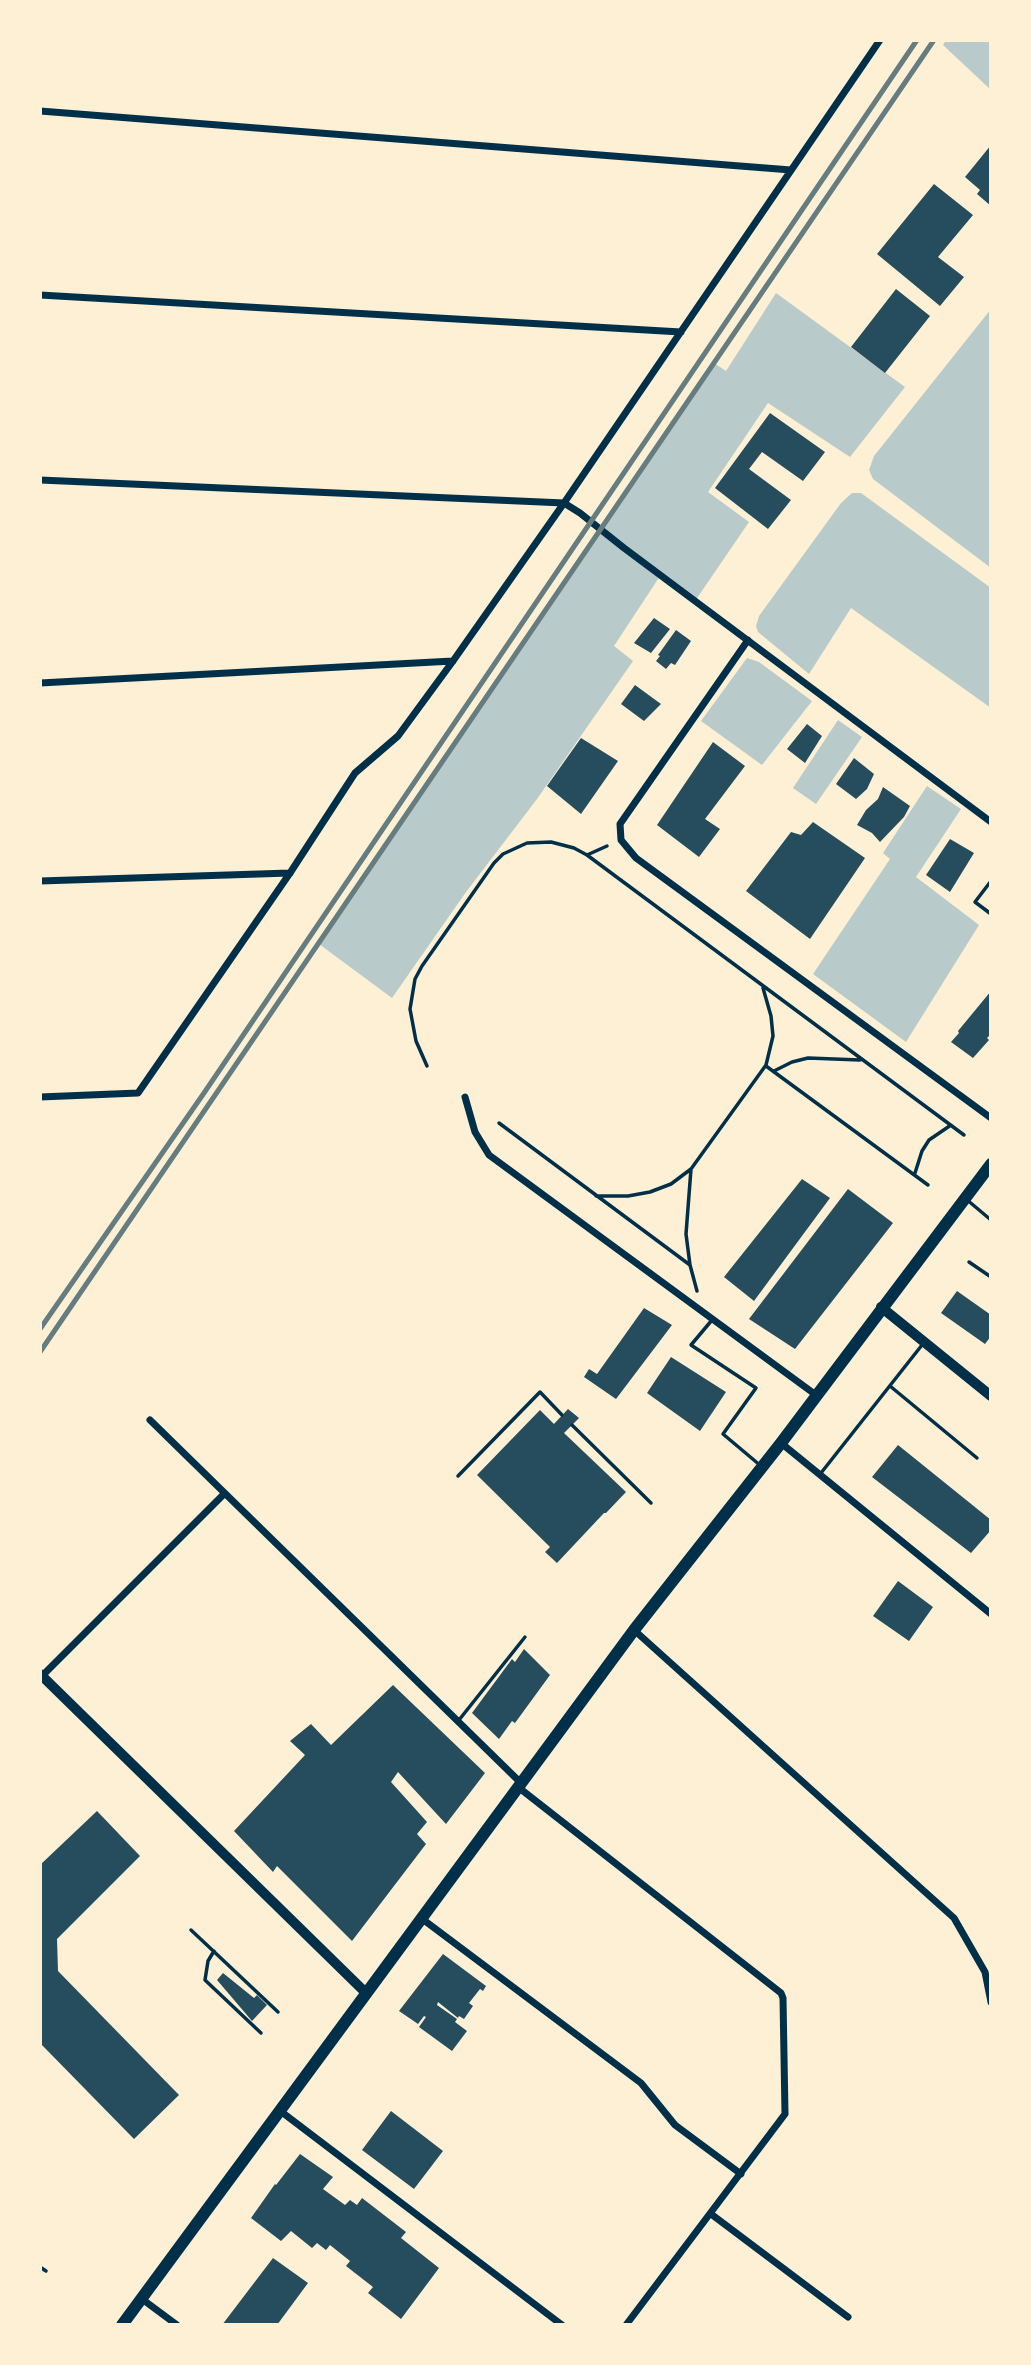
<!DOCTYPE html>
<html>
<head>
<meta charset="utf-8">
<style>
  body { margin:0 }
  #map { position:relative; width:1031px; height:2365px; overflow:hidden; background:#fdf0d5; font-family:"Archivo Narrow",sans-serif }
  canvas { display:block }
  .frame { position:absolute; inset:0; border:42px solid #fdf0d5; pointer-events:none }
</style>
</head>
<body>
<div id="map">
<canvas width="1031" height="2365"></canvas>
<div class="frame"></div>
</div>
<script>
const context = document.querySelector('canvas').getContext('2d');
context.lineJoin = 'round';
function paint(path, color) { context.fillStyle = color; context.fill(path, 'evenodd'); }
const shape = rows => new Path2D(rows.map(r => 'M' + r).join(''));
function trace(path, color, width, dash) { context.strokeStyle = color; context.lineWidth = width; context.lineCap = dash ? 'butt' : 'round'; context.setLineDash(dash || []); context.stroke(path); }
paint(shape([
  [946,40,991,40,991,90,943,45],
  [776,293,905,387,850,457,768,403,708,492,749,522,695,601,660,576,614,646,633,661,537,799,466,892,392,998,319,944,714,363,726,371],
  [991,309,991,568,873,479,869,470,874,456],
  [852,493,861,493,991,588,991,708,851,608,809,674,758,632,756,626,759,616,841,503],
  [747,658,759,662,812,701,762,765,701,721],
  [838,720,862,737,816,804,793,788],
  [927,786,961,809,916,877,979,925,906,1042,813,974,890,859,883,853]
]), '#b9caca');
paint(shape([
  [991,145,991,206,977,194,980,190,965,177],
  [934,184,973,215,938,257,964,277,940,306,877,254],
  [896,289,930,316,885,373,851,347],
  [770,413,825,452,803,481,762,452,749,469,791,500,768,529,715,488],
  [654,618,670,629,651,653,634,643],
  [676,630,691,641,675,665,671,663,666,669,656,661,660,656,658,655],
  [635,685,661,704,644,721,621,704],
  [807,724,822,736,805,763,787,749],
  [581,738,618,761,581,814,547,786],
  [713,742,745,766,705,819,720,829,699,857,657,825],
  [854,758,874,774,867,789,856,799,836,784],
  [883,787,910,806,904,817,880,842,872,833,857,825,866,810,878,799],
  [813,822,865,858,810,939,746,891,791,832,801,835],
  [950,839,974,853,950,892,926,875],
  [991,991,991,1034,987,1038,989,1040,973,1058,951,1042,959,1033,958,1031],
  [802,1179,830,1198,754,1301,724,1277],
  [848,1189,893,1223,795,1349,749,1319],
  [957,1291,991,1315,991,1336,985,1344,941,1313],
  [644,1308,672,1325,616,1399,584,1377,589,1369,597,1374],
  [671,1357,726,1392,700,1431,647,1393],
  [568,1409,579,1418,564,1433,626,1492,606,1513,604,1513,557,1563,545,1552,550,1547,477,1475,540,1410,554,1424],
  [898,1445,991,1520,991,1530,971,1553,872,1477],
  [898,1581,933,1607,909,1641,873,1616],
  [524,1649,550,1675,515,1723,512,1721,499,1739,472,1713,512,1659,515,1662],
  [393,1685,485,1773,446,1824,398,1772,391,1782,427,1822,417,1834,426,1844,352,1941,277,1866,273,1872,234,1831,305,1755,290,1741,311,1724,331,1745],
  [97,1811,140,1856,57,1939,58,1971,179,2095,134,2139,40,2043,40,1865],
  [443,1954,486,1986,483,1991,480,1989,469,2003,473,2006,464,2019,459,2016,458,2018,438,2002,437,2005,457,2019,455,2022,467,2031,452,2051,419,2027,426,2017,424,2016,418,2024,399,2011],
  [223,1973,254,1998,257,1995,267,2005,252,2021,217,1980],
  [391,2111,443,2151,414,2189,362,2150],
  [300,2154,333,2177,323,2189,345,2205,350,2200,357,2205,362,2198,406,2232,401,2238,439,2268,401,2319,368,2293,373,2287,346,2266,350,2261,330,2245,326,2250,317,2243,312,2248,291,2231,281,2241,251,2218,275,2184,276,2185],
  [273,2258,308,2283,277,2325,222,2325]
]), '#264d5e');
trace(shape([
  [587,855,607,846],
  [427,1066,416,1041,410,1009,415,979,422,966,494,863,503,854,527,843,551,842,574,848,587,855,964,1135],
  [766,1066,928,1185],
  [774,1071,792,1062,808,1058,860,1060],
  [499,1123,690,1265],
  [691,1169,686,1234,690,1265,697,1291],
  [915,1173,922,1151,929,1140,951,1125],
  [596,1196,628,1196,650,1192,671,1184,691,1169,766,1065,773,1036,771,1016,763,988],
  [40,2267,46,2271]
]), '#003049', 3.5);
trace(shape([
  [991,881,975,902,991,914],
  [966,1199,991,1220],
  [969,1262,991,1277],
  [712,1320,691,1345,756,1388,723,1434,761,1466],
  [890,1386,977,1458],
  [572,1425,651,1503],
  [821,1473,922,1345],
  [458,1476,540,1392,562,1415],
  [459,1720,525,1637],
  [191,1930,278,2012],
  [214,1951,208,1961,205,1980,261,2033]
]), '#003049', 3.5);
trace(shape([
  [40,111,791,170],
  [40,295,681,332],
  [40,480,564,503,580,513,624,548,991,822],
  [748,640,620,824,621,840,636,858,991,1118],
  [40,683,453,661],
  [40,881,290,873],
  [40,1097,138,1093,290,873,355,773,398,736,453,661,564,503,880,40],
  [465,1097,475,1132,489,1155,816,1395],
  [150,1420,521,1783],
  [781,1443,991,1614],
  [634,1630,954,1918,985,1972,991,2002],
  [42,1676,224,1494],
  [518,1787,781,1993,783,1998,785,2114,626,2325],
  [421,1918,641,2083,675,2125,741,2174],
  [279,2110,562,2325],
  [711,2214,848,2317],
  [142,2299,177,2325]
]), '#003049', 7);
trace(shape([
  [881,1307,991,1396],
  [40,1674,366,1993]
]), '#003049', 10);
trace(shape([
  [122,2325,634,1630,781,1443,991,1164]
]), '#003049', 12);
trace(shape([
  [40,1329,204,1093,917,40],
  [40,1352,934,40]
]), '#657d81', 5);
</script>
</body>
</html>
